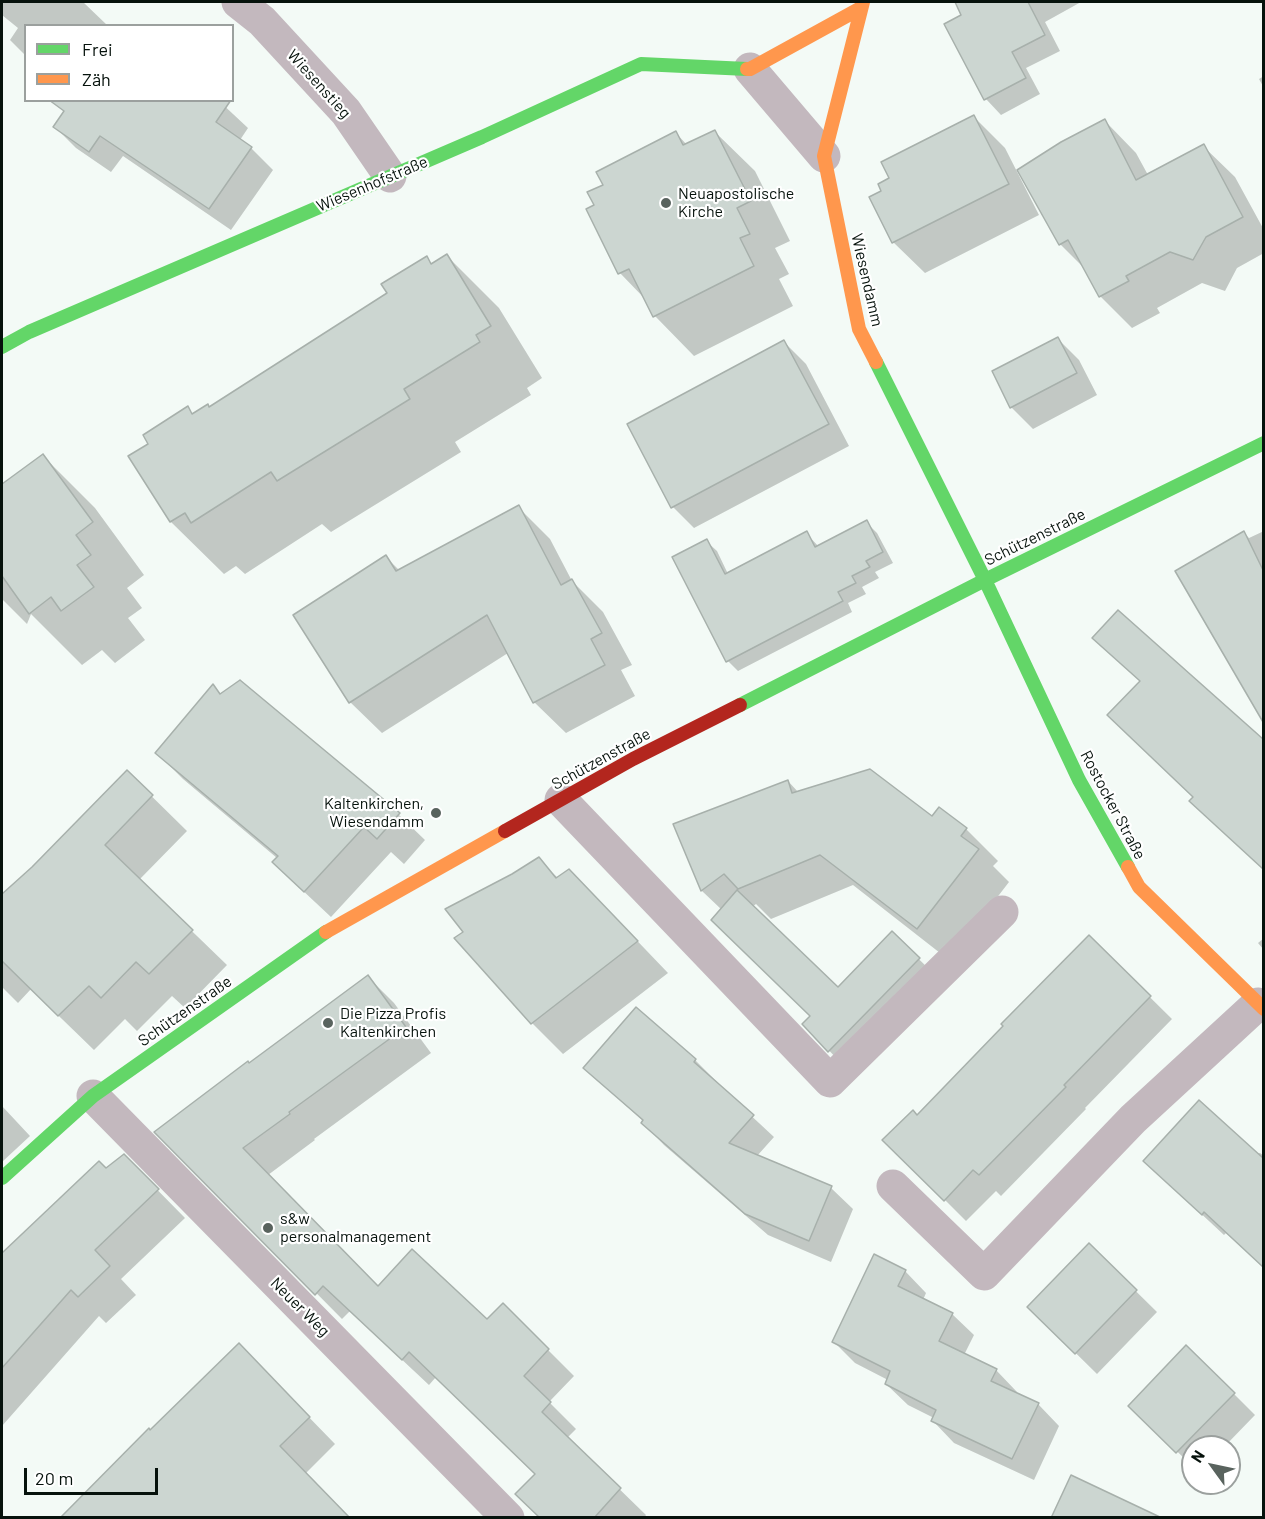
<!DOCTYPE html>
<html>
<head>
<meta charset="utf-8">
<style>
  body { margin:0 }
  #map { position:relative; width:1265px; height:1519px; overflow:hidden; background:#f3faf6; font-family:Barlow,sans-serif }
  canvas { display:block }
  .frame { position:absolute; inset:0; border:3px solid #06120c; pointer-events:none }
  .legend { position:absolute; left:24px; top:24px; width:210px; height:78px; box-sizing:border-box; background:#fff; border:2px solid #9ba09e; margin:0; padding:8px 10px; list-style:none; font-size:18px; color:#06120c }
  .legend li { display:flex; align-items:center; gap:12px; height:30px }
  .legend b { width:30px; border:2px solid #9ba09e }
  .north { position:absolute; left:1181px; top:1435px; width:60px; height:60px; box-sizing:border-box; background:#fff; border:2px solid #9ba09e; border-radius:50%; rotate:303deg; font-size:16px; font-weight:700; line-height:24px; text-align:center; color:#06120c }
  .north::after { content:''; display:block; margin:auto; width:21px; height:27px; background:#59635e; clip-path:polygon(50% 0,100% 100%,50% 72%,0 100%) }
  .scale { position:absolute; left:24px; top:1468px; width:134px; height:27px; box-sizing:border-box; border:3px solid #06120c; border-top:0; padding-left:8px; font-size:18px; line-height:21px; white-space:nowrap; color:#06120c; -webkit-text-stroke:4px #fff; paint-order:stroke }
</style>
</head>
<body>
<div id="map">
<canvas width="1265" height="1519"></canvas>
<div class="frame"></div>
<ul class="legend">
<li><b style="height:8px;background:#63d668"></b>Frei</li>
<li><b style="height:8px;background:#ff974d"></b>Zäh</li>
</ul>
<div class="north">N</div>
<div class="scale">20 m</div>
</div>
<script>
const context = document.querySelector('canvas').getContext('2d');
context.lineJoin = 'round';
function paint(path, color) { context.fillStyle = color; context.fill(path, 'evenodd'); }
const shape = rows => new Path2D(rows.map(r => 'M' + r).join(''));
function trace(path, color, width, dash) { context.strokeStyle = color; context.lineWidth = width; context.lineCap = dash ? 'butt' : 'round'; context.setLineDash(dash || []); context.stroke(path); }
function write(font, color, halo, rows, align = 'center') {
  context.font = font + ' Barlow,sans-serif'; context.lineWidth = 4.5; context.setLineDash([]); context.textBaseline = 'middle'; context.strokeStyle = halo; context.fillStyle = color; for (const [text, x, y, turn = 0] of rows) {
    context.save(); context.translate(x, y); context.rotate((+turn || 0) * Math.PI / 180); context.textAlign = isNaN(turn) ? turn : align; if (halo) context.strokeText(text, 0, 0); context.fillText(text, 0, 0); context.restore();
  }
}
paint(shape([
  [2,2,83,2,107,25,26,26,26,56,10,40,18,28,2,15],
  [973,2,1081,2,1045,22,1060,51,1026,68,1040,94,1001,115,986,99,946,25,963,16,960,9],
  [1264,76,1264,88,1259,79],
  [49,100,218,100,248,128,240,140,251,148,273,170,231,230,123,156,111,172,76,148,55,127,65,112],
  [973,116,1005,148,1039,215,925,273,893,242,883,192],
  [1105,121,1136,153,1148,175,1203,146,1235,177,1264,230,1264,253,1237,268,1225,291,1202,283,1157,308,1160,313,1132,328,1101,297,1086,270,1060,244,1019,171],
  [715,132,755,171,790,241,775,248,789,274,779,279,793,306,694,356,655,316,647,301,620,273,588,210,596,206,605,186,676,133,687,145],
  [447,256,499,308,542,378,527,388,531,395,455,442,461,452,331,532,322,524,245,574,236,566,224,574,171,522,130,456,150,445,187,408,194,415,210,408,389,294,427,258,433,265],
  [1058,339,1079,360,1097,395,1033,429,1011,407],
  [784,342,806,364,849,446,694,528,673,507],
  [43,456,95,508,144,575,127,588,142,608,128,618,145,640,115,663,102,650,82,665,31,614,27,624,2,599,2,485],
  [518,507,550,539,572,581,603,612,632,665,621,670,635,696,566,733,534,702,508,653,382,733,350,702,386,557,400,571],
  [866,522,877,533,893,563,875,572,879,578,862,587,866,594,848,603,852,612,738,671,728,661,706,541,717,551,728,574,806,533,819,547],
  [1264,531,1264,719,1177,572,1244,533,1249,538],
  [1118,612,1264,741,1264,869,1211,821,1194,797,1141,682,1094,638],
  [240,682,399,815,425,840,404,864,391,852,331,917,300,888,277,858,183,779,157,753,213,687,221,695],
  [127,772,187,831,139,880,227,965,185,1008,172,996,137,1031,125,1019,94,1050,31,989,18,1003,2,987,2,895,33,868],
  [788,781,799,793,932,818,939,809,966,829,998,861,993,866,1009,882,949,960,853,885,771,919,756,904,752,907,838,989,892,933,929,969,839,1061,804,1024,812,1016,722,910,702,891,675,825],
  [538,859,558,878,600,902,668,973,563,1054,532,1023,465,933,512,876],
  [1089,937,1172,1019,1085,1108,1086,1109,1001,1196,996,1191,966,1221,885,1140,917,1116],
  [1264,938,1264,950,1258,943],
  [368,977,394,1003,431,1053,314,1139,315,1140,268,1175,378,1288,487,1321,503,1305,574,1376,549,1402,576,1429,567,1438,646,1515,644,1518,541,1518,536,1474,436,1377,429,1385,350,1311,342,1319,157,1132],
  [636,1009,695,1060,717,1082,716,1083,774,1137,757,1156,831,1188,853,1209,831,1262,768,1235,664,1145,643,1123,644,1122,585,1068],
  [2,1106,30,1136,2,1162],
  [1260,1153,1264,1156,1264,1267,1226,1233,1224,1235,1167,1182],
  [124,1156,185,1218,121,1279,136,1295,106,1323,99,1316,2,1426,2,1255,99,1163,106,1170],
  [1089,1245,1157,1312,1097,1374,1029,1307],
  [905,1271,926,1293,923,1300,952,1314,974,1335,964,1355,996,1370,1017,1392,1016,1394,1038,1404,1059,1426,1034,1480,954,1443,933,1421,934,1418,908,1405,886,1384,888,1380,855,1363,834,1342],
  [265,1372,335,1444,305,1474,62,1518],
  [1234,1394,1255,1415,1224,1447,1193,1447,1193,1467,1130,1405]
]), '#0003');
const building = shape([
  [955,2,1028,2,1045,35,1012,52,1026,78,984,100,944,24,961,15,955,2],
  [49,100,231,100,216,122,252,147,209,209,100,136,89,152,53,127,64,111,49,100],
  [974,115,1009,184,892,243,869,197,881,191,878,184,889,178,881,162,974,115],
  [1105,119,1136,180,1204,144,1243,217,1206,237,1193,260,1170,252,1126,276,1129,281,1099,297,1068,240,1059,245,1017,170,1061,142,1105,119],
  [715,130,751,201,737,208,750,234,740,238,754,266,653,317,629,269,618,274,586,209,594,205,587,192,603,185,596,172,676,131,683,145,715,130],
  [447,254,491,326,476,335,480,342,404,389,410,399,277,481,271,472,191,523,185,513,170,522,128,456,148,444,143,435,188,406,192,414,208,404,209,407,387,293,381,284,427,256,431,264,447,254],
  [1058,337,1077,373,1010,408,992,371,1058,337],
  [784,340,829,424,671,508,627,424,784,340],
  [43,454,93,522,76,535,91,555,77,565,94,587,61,611,51,597,29,614,2,576,2,484,43,454],
  [519,505,561,585,572,579,602,633,591,639,605,665,533,703,487,615,349,703,293,615,386,555,396,571,519,505],
  [867,520,883,552,866,561,870,567,852,576,856,583,838,592,843,601,726,662,672,557,707,539,725,574,807,531,815,547,867,520],
  [1244,531,1263,570,1263,722,1175,571,1244,531],
  [1118,610,1263,739,1263,869,1189,801,1193,797,1107,715,1140,681,1092,638,1118,610],
  [240,680,400,813,377,839,364,827,304,892,272,862,278,856,155,753,213,684,220,694,240,680],
  [870,769,932,816,939,807,967,828,961,836,979,849,917,929,820,855,738,889,724,874,701,891,673,824,788,780,792,793,870,769],
  [127,770,153,795,105,845,193,930,149,974,136,962,101,998,89,986,58,1016,2,961,2,894,32,867,127,770],
  [539,857,556,878,569,869,638,941,531,1024,454,938,463,932,445,909,512,874,539,857],
  [737,890,838,987,892,931,920,958,828,1052,802,1024,810,1016,711,920,737,890],
  [1089,935,1151,996,1064,1085,1066,1087,979,1175,973,1170,944,1201,882,1140,913,1110,917,1115,1003,1026,1001,1024,1089,935],
  [368,975,406,1027,289,1112,290,1114,243,1148,378,1286,412,1249,487,1319,503,1303,549,1349,524,1376,551,1402,542,1412,621,1488,594,1518,540,1518,515,1494,535,1474,409,1352,402,1360,323,1286,315,1295,154,1132,248,1061,249,1063,368,975],
  [636,1007,696,1059,694,1062,754,1115,729,1143,832,1186,809,1241,745,1214,641,1123,643,1120,583,1068,636,1007],
  [1199,1100,1263,1158,1263,1267,1204,1212,1202,1215,1143,1161,1199,1100],
  [124,1154,159,1189,95,1250,110,1266,78,1297,71,1290,2,1368,2,1253,99,1161,106,1168,124,1154],
  [1089,1243,1137,1290,1075,1354,1027,1307,1089,1243],
  [874,1254,906,1270,898,1286,953,1313,939,1341,997,1369,991,1381,1039,1403,1012,1459,931,1421,936,1410,885,1384,890,1371,832,1342,874,1254],
  [239,1343,310,1417,280,1446,350,1518,60,1518,149,1428,150,1430,239,1343],
  [1186,1345,1235,1393,1176,1453,1128,1406,1186,1345],
  [1071,1475,1162,1518,1051,1518,1071,1475]
]);
paint(building, '#ccd6d1');
trace(building, '#a7b0ab', 1.5);
trace(shape([
  [238,2,262,21,346,112,390,176],
  [750,69,824,156],
  [561,800,830,1081,1002,912],
  [93,1096,508,1518],
  [893,1186,984,1274,1133,1119,1258,1004]
]), '#c3b8be', 33);
trace(shape([
  [2,347,29,332,482,137,641,64,747,69],
  [876,362,985,580,1079,780,1128,867],
  [740,705,985,580,1264,443],
  [2,1178,93,1096,326,932]
]), '#63d668', 14);
trace(shape([
  [863,2,824,156,859,329,876,362],
  [747,69,750,69,861,8],
  [1128,867,1139,887,1264,1009],
  [326,932,505,831]
]), '#ff974d', 14);
trace(shape([
  [505,831,633,759,740,705]
]), '#b3261e', 14);
for (const [x, y, r, color] of [
  [666,203,6,"#59635e"],
  [436,813,6,"#59635e"],
  [328,1023,6,"#59635e"],
  [268,1228,6,"#59635e"]
]) { const dot = new Path2D(); dot.arc(x, y, r, 0, 2 * Math.PI); context.fillStyle = color; context.fill(dot); trace(dot, '#fff', 2); }
write('16px', '#06120c', '#fff', [
  ["Wiesenstieg",319,84,48],
  ["Wiesenhofstraße",372,184,-23],
  ["Wiesendamm",867,280,77],
  ["Schützenstraße",1035,537,-26],
  ["Schützenstraße",601,759,-29],
  ["Rostocker Straße",1113,805,62],
  ["Schützenstraße",185,1011,-35],
  ["Neuer Weg",300,1307,45]
]);
write('16px', '#06120c', '#fff', [
  ["Neuapostolische",678,194],
  ["Kirche",678,212],
  ["Kaltenkirchen,",424,804,"right"],
  ["Wiesendamm",424,822,"right"],
  ["Die Pizza Profis",340,1014],
  ["Kaltenkirchen",340,1032],
  ["s&w",280,1219],
  ["personalmanagement",280,1237]
], 'left');
</script>
</body>
</html>
